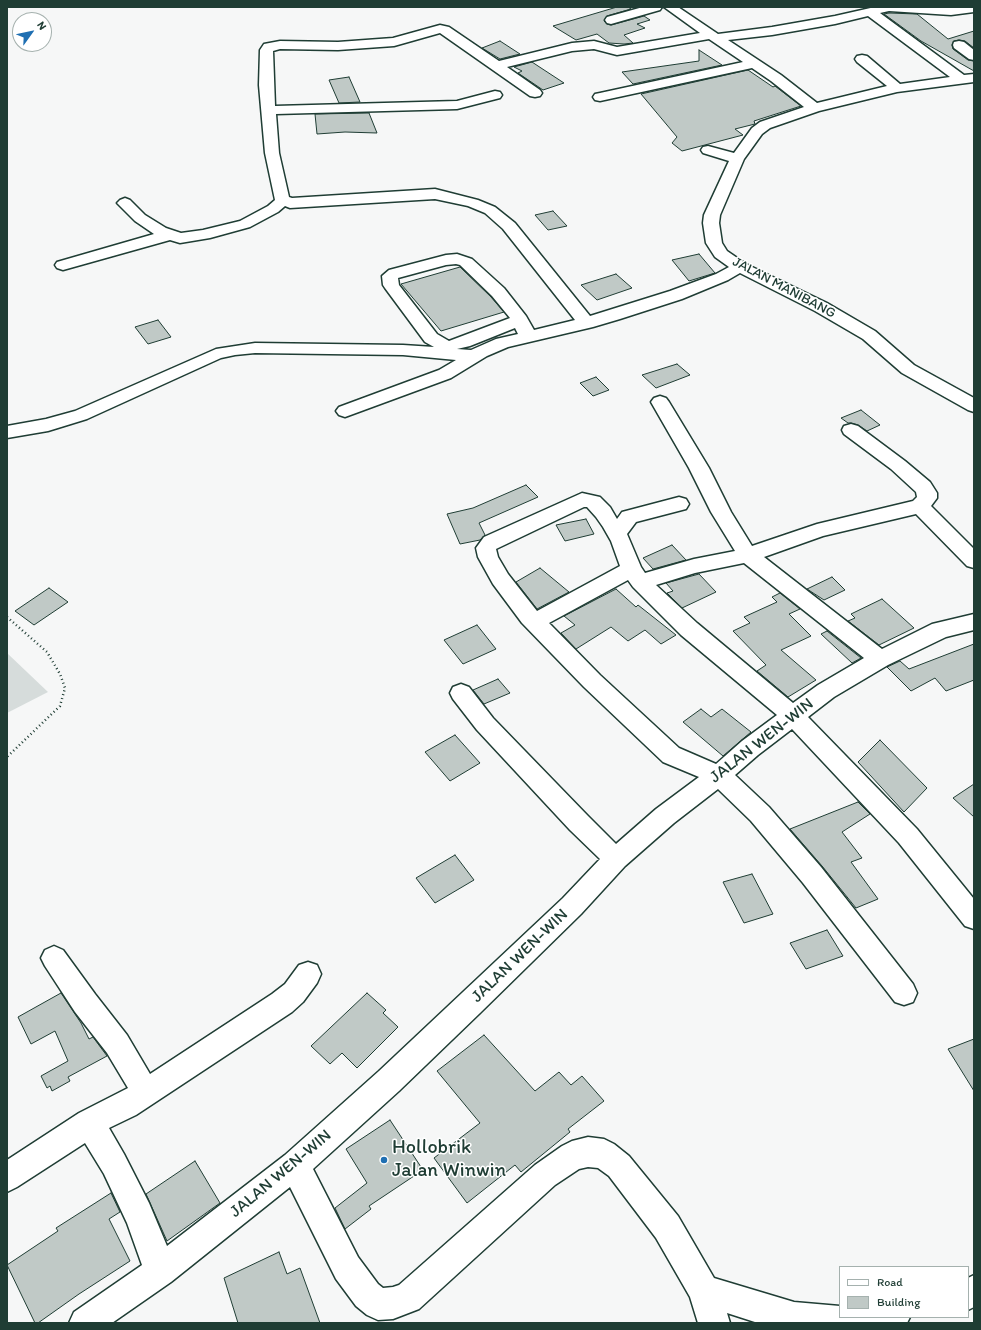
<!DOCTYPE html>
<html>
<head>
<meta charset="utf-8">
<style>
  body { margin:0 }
  #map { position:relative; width:981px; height:1330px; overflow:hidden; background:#f6f7f7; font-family:Itim,sans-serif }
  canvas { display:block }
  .frame { position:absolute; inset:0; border:8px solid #1f3d34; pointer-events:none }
  .legend { position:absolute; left:839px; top:1266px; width:130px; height:52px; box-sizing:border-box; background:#fff; border:1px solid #a5b1ae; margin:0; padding:5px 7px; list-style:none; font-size:12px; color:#1f3d34 }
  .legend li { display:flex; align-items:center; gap:8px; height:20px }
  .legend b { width:20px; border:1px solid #a5b1ae }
  .north { position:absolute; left:12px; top:12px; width:40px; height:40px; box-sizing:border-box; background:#fff; border:1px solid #a5b1ae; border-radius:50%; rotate:57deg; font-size:11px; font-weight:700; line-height:16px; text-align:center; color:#1f3d34 }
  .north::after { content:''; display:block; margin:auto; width:14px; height:18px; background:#1f6fb2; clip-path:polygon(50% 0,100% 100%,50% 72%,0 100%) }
</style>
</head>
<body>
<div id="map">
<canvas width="981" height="1330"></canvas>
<div class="frame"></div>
<ul class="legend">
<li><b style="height:5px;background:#fff"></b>Road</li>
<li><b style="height:11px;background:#c0c9c6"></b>Building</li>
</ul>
<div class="north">N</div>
</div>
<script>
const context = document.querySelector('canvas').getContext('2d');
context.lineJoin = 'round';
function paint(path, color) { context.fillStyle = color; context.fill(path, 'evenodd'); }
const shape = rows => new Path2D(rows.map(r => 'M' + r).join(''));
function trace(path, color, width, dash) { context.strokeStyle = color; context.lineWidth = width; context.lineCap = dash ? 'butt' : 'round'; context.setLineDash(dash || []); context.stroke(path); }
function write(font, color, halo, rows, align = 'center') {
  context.font = font + ' Itim,sans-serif'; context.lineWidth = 3; context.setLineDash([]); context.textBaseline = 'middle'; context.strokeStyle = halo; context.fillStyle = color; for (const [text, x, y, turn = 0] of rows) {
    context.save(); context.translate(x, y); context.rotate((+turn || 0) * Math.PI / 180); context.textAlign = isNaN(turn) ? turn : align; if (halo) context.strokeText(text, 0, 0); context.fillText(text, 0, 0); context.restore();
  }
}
paint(shape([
  [7,653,48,692,7,713]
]), '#d6dcdb');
const building = shape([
  [617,7,628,7,631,9,607,16,604,21,607,24,611,25,644,16,650,20,637,24,645,28,624,35,633,43,624,44,609,43,597,34,576,40,553,26,617,7],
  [889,13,917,14,948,39,974,31,974,48,965,41,959,40,954,41,952,45,953,49,968,60,974,61,974,71,921,41,884,14,889,13],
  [500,41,520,54,500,59,482,48,500,41],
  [699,50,722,65,633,84,622,72,699,61,699,50],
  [532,62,538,66,564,83,543,90,518,73,522,71,514,67,532,62],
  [748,70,773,87,775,86,801,106,754,121,755,124,735,129,743,135,682,151,672,143,677,137,641,94,748,70],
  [349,77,360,102,339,103,329,80,349,77],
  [369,113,377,133,345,132,317,134,315,114,369,113],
  [553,211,567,226,548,230,535,215,553,211],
  [699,254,715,273,689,281,672,260,699,254],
  [460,267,491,297,504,312,441,331,401,284,460,267],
  [616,274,632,288,597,300,581,285,616,274],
  [158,320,171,337,148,344,135,327,158,320],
  [677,364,690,375,656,388,642,375,677,364],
  [596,377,609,390,593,396,580,383,596,377],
  [861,410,880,425,867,431,858,425,851,423,848,423,841,418,861,410],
  [526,485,538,497,479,523,485,535,480,540,460,544,447,514,473,508,526,485],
  [586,519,594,534,565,541,556,525,586,519],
  [672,545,686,560,653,569,643,558,672,545],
  [540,568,569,592,537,609,516,582,540,568],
  [699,574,716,592,682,608,667,593,673,591,666,583,699,574],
  [832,577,845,590,824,600,807,589,832,577],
  [49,588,68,602,34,625,15,611,49,588],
  [616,589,636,607,638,605,676,635,661,644,645,630,628,641,611,627,576,649,561,633,575,625,564,616,616,589],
  [780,593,800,609,789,614,811,636,781,650,816,680,788,697,757,671,766,665,733,631,750,623,744,617,777,602,772,597,780,593],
  [882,599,914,628,879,645,848,621,855,618,851,614,882,599],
  [477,625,496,649,463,664,444,640,477,625],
  [827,631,861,658,852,663,821,634,827,631],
  [974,644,974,680,946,691,935,678,911,691,887,667,900,661,909,669,974,644],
  [498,679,510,693,484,704,473,690,498,679],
  [701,709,711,717,722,709,751,732,723,756,683,722,701,709],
  [455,735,480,763,450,781,425,752,455,735],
  [880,740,927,788,904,812,858,762,880,740],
  [974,784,974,817,953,798,974,784],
  [858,802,870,814,842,832,862,858,851,862,878,899,856,908,822,866,790,829,858,802],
  [455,855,474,880,435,903,416,878,455,855],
  [752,874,773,914,744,923,723,882,752,874],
  [827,930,843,956,806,969,790,943,827,930],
  [61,993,81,1023,89,1039,93,1037,107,1056,68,1077,70,1081,52,1091,50,1086,47,1088,41,1076,68,1061,55,1031,31,1044,18,1017,61,993],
  [367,993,386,1010,383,1013,398,1027,357,1068,342,1053,330,1064,311,1046,367,993],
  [484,1035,535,1091,559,1072,571,1085,582,1076,604,1101,568,1129,570,1132,521,1172,515,1165,467,1203,434,1158,480,1123,437,1071,484,1035],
  [974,1039,974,1091,948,1049,974,1039],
  [390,1120,423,1170,369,1206,371,1209,345,1229,335,1208,367,1183,346,1149,390,1120],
  [195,1161,220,1203,167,1241,146,1194,195,1161],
  [111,1193,120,1212,109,1219,130,1261,79,1294,38,1323,35,1323,7,1265,58,1231,56,1228,111,1193],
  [279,1252,287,1274,300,1268,320,1323,238,1323,224,1278,279,1252]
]);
paint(building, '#c0c9c6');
trace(building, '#1f3d34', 1);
const minor = shape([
  [643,7,662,7,660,10,611,24,607,23,605,20,607,17,643,7],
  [664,7,678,7,718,34,772,27,835,16,875,7,974,7,974,12,951,15,889,11,880,13,964,75,974,74,974,82,897,92,819,111,770,128,762,134,744,159,720,215,719,223,722,243,727,251,746,264,827,303,875,331,914,365,974,398,974,412,968,410,902,373,863,339,815,311,740,273,728,280,682,299,620,319,593,327,508,347,487,356,451,378,345,417,339,415,336,411,339,407,439,370,456,360,403,355,255,353,235,355,221,358,87,419,48,431,7,438,7,426,46,419,75,411,216,349,255,343,403,345,434,347,425,342,385,288,383,285,382,276,389,270,446,255,457,254,472,259,504,288,526,316,534,330,575,320,503,229,485,213,468,206,435,199,290,208,285,206,278,212,250,227,210,238,180,243,170,240,63,270,57,268,55,265,57,262,154,234,135,221,117,203,120,200,125,198,130,200,145,215,166,228,181,233,203,230,240,221,268,206,275,200,265,153,259,85,260,50,264,44,280,41,338,42,393,38,440,25,449,27,499,61,572,43,594,41,617,47,700,33,664,7],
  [868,16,950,77,900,84,867,56,862,55,857,56,855,59,857,62,887,86,817,103,781,75,728,40,772,35,835,24,868,16],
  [440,33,530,96,535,97,540,96,542,93,540,90,507,67,572,51,594,49,617,55,709,39,743,62,600,93,595,94,593,97,595,100,600,101,752,68,771,81,804,107,760,122,752,128,734,153,708,146,703,147,701,150,703,153,729,161,704,215,703,223,706,243,715,257,729,267,716,274,670,291,590,316,515,223,495,207,478,200,435,189,292,198,289,197,279,153,276,114,457,109,500,98,502,95,500,92,495,91,457,101,275,106,273,51,280,49,338,50,394,46,440,33],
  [456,264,460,265,492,296,510,318,449,341,437,334,399,285,398,278,446,265,456,264],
  [515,328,518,334,496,339,471,350,457,349,470,346,515,328],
  [959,41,964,42,974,50,974,60,969,59,954,48,953,45,954,42,959,41],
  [660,396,666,398,669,402,709,468,731,512,752,546,817,524,913,501,917,497,916,492,891,469,844,434,842,430,844,426,851,424,858,426,905,461,930,482,937,493,937,498,931,506,974,549,974,568,967,566,916,514,823,536,764,557,882,649,932,624,974,614,974,630,946,637,888,665,834,697,808,717,917,829,974,899,974,929,965,926,899,843,792,729,758,755,735,775,769,807,821,867,913,984,917,993,913,1002,904,1005,895,1002,803,883,751,821,718,789,674,823,625,866,581,914,480,1013,399,1091,313,1169,358,1257,378,1284,383,1288,393,1287,399,1285,535,1165,562,1146,572,1141,588,1137,604,1139,614,1144,629,1156,678,1216,714,1278,794,1302,840,1306,840,1317,910,1317,907,1323,758,1323,727,1313,730,1323,698,1323,690,1297,656,1238,609,1176,598,1168,588,1167,579,1169,555,1185,419,1309,393,1319,378,1320,367,1315,356,1306,336,1279,290,1187,171,1282,112,1323,69,1323,74,1312,142,1265,127,1223,104,1174,85,1143,17,1187,7,1192,7,1160,79,1113,128,1088,107,1053,75,1012,45,966,41,958,45,950,54,946,63,950,95,994,127,1035,150,1074,272,994,285,984,299,965,308,962,317,965,321,974,317,983,303,1002,292,1012,136,1115,109,1128,124,1154,149,1203,167,1246,285,1155,379,1071,563,898,600,859,570,830,477,730,453,699,450,693,453,687,461,684,469,687,493,718,588,816,616,844,656,809,699,777,663,762,584,687,522,623,493,584,478,557,476,548,484,537,582,493,600,497,610,507,617,519,622,512,679,497,686,499,689,504,686,509,636,522,627,534,641,567,645,573,694,559,735,551,711,512,689,468,651,402,654,398,660,396],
  [584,507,587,507,596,517,603,527,611,541,620,566,537,611,508,574,498,557,496,549,584,507],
  [744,563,864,658,818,685,793,703,697,623,656,585,695,573,744,563],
  [628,580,633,587,681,635,777,715,742,741,716,764,679,748,600,675,549,623,628,580],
  [974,1275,974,1307,968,1310,968,1278,974,1275]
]);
trace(minor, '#1f3d34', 3);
trace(shape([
  [7,617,47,652,60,674,65,688,60,706,7,757]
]), '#1f3d34', 2.5, [1, 3]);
paint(minor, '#fff');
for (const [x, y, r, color] of [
  [384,1160,4,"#1f6fb2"]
]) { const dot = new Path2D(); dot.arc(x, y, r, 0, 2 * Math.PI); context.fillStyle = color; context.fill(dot); trace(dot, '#fff', 1.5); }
write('14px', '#1f3d34', '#fff', [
  ["JALAN MANIBANG",784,288,28]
]);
write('17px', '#1f3d34', '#fff', [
  ["JALAN WEN-WIN",762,741,-38],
  ["JALAN WEN-WIN",520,956,-44],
  ["JALAN WEN-WIN",281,1174,-40]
]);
write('20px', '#1f3d34', '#fff', [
  ["Hollobrik",392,1148],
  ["Jalan Winwin",392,1171]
], 'left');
</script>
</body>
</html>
